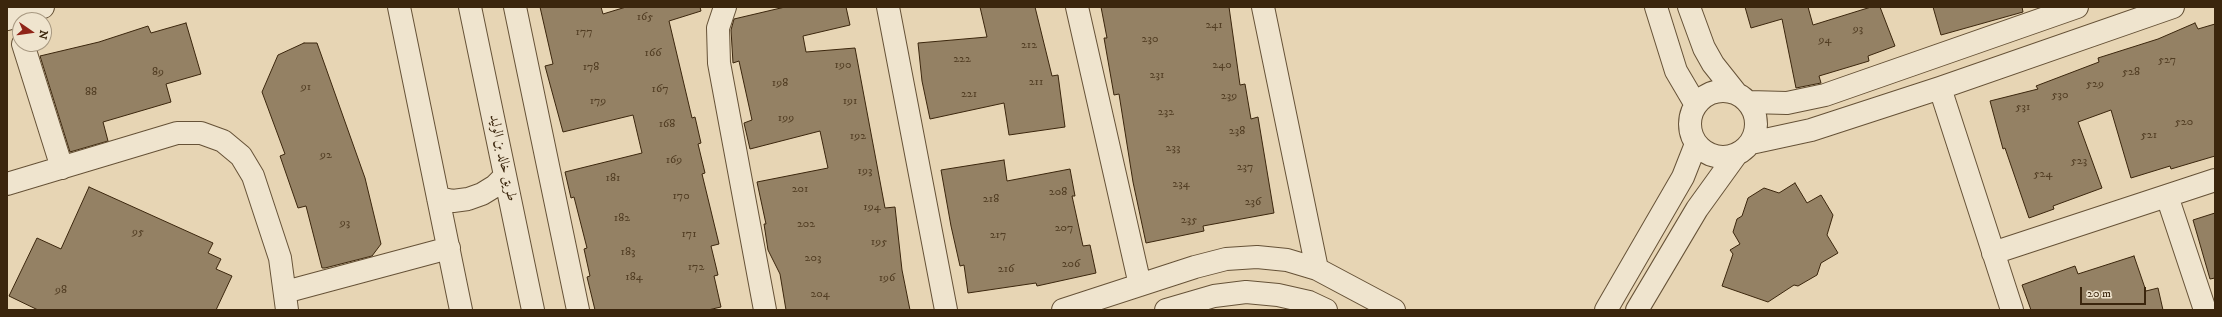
<!DOCTYPE html>
<html>
<head>
<meta charset="utf-8">
<style>
  body { margin:0 }
  #map { position:relative; width:2222px; height:317px; overflow:hidden; background:#e7d5b4; font-family:"IM FELL DW Pica",serif }
  canvas { display:block }
  .frame { position:absolute; inset:0; border:8px solid #3b260d; pointer-events:none }
  .north { position:absolute; left:12px; top:12px; width:40px; height:40px; box-sizing:border-box; background:#efe4ce; border:1px solid #a79881; border-radius:50%; rotate:103deg; font-size:11px; font-weight:700; line-height:16px; text-align:center; color:#3b260d }
  .north::after { content:''; display:block; margin:auto; width:14px; height:18px; background:#8f2418; clip-path:polygon(50% 0,100% 100%,50% 72%,0 100%) }
  .scale { position:absolute; left:2080px; top:287px; width:66px; height:18px; box-sizing:border-box; border:2px solid #3b260d; border-top:0; padding-left:5px; font-size:12px; line-height:14px; white-space:nowrap; color:#3b260d; -webkit-text-stroke:3px #efe4ce; paint-order:stroke }
</style>
</head>
<body>
<div id="map">
<canvas width="2222" height="317"></canvas>
<div class="frame"></div>
<div class="north">N</div>
<div class="scale">20 m</div>
</div>
<script>
const context = document.querySelector('canvas').getContext('2d');
context.lineJoin = 'round';
function paint(path, color) { context.fillStyle = color; context.fill(path, 'evenodd'); }
const shape = rows => new Path2D(rows.map(r => 'M' + r).join(''));
function trace(path, color, width, dash) { context.strokeStyle = color; context.lineWidth = width; context.lineCap = dash ? 'butt' : 'round'; context.setLineDash(dash || []); context.stroke(path); }
function write(font, color, halo, rows, align = 'center') {
  context.font = font + ' "IM FELL DW Pica",Amiri,serif'; context.lineWidth = 3.5; context.setLineDash([]); context.textBaseline = 'middle'; context.strokeStyle = halo; context.fillStyle = color; for (const [text, x, y, turn = 0] of rows) {
    context.save(); context.translate(x, y); context.rotate((+turn || 0) * Math.PI / 180); context.textAlign = isNaN(turn) ? turn : align; if (halo) context.strokeText(text, 0, 0); context.fillText(text, 0, 0); context.restore();
  }
}
const building = shape([
  [540,7,601,7,603,14,626,7,700,7,701,11,669,21,692,118,695,117,701,143,698,144,705,173,702,174,719,244,711,246,718,275,714,276,721,307,708,310,595,310,587,277,590,276,584,249,587,248,574,197,571,198,565,172,642,153,633,115,563,132,545,66,553,64,540,7],
  [785,7,846,7,850,25,803,36,806,52,855,48,885,208,895,207,902,270,910,310,786,310,780,274,768,250,764,224,766,224,757,182,828,168,820,131,750,149,744,123,752,120,739,61,733,63,731,30,734,19,785,7],
  [980,7,1035,7,1052,76,1058,75,1065,127,1009,135,1004,103,930,119,922,81,918,43,987,37,980,7],
  [1101,7,1229,7,1240,85,1245,84,1251,119,1258,117,1274,213,1203,226,1204,231,1146,243,1133,182,1119,94,1114,95,1104,38,1107,38,1101,7],
  [1745,7,1808,7,1813,25,1871,7,1880,7,1895,46,1868,56,1869,61,1819,76,1821,83,1796,88,1782,19,1751,28,1745,7],
  [1933,7,2022,7,2023,12,1941,35,1933,7],
  [186,23,201,74,166,84,171,102,103,122,108,141,70,152,40,56,99,42,148,26,151,33,186,23],
  [2195,23,2198,29,2215,24,2215,156,2171,169,2170,166,2131,178,2111,110,2078,122,2102,188,2053,206,2054,209,2029,218,2005,148,2003,149,1990,101,2038,89,2036,86,2099,62,2098,58,2158,39,2195,23],
  [304,43,317,43,365,178,381,244,372,256,325,268,322,268,306,206,298,208,280,156,285,154,262,92,278,55,304,43],
  [1004,160,1007,181,1070,169,1075,196,1072,196,1083,246,1090,245,1096,273,1037,286,1036,283,968,293,964,265,960,266,951,226,941,170,1004,160],
  [1795,183,1807,203,1821,195,1833,215,1827,235,1838,253,1821,263,1817,275,1798,286,1794,285,1768,302,1722,286,1733,254,1730,250,1740,244,1733,232,1737,219,1742,216,1748,198,1764,188,1779,193,1795,183],
  [89,187,213,243,208,253,221,259,216,269,232,276,216,310,38,310,9,296,37,238,61,249,89,187],
  [2215,213,2215,278,2210,279,2193,220,2215,213],
  [2134,256,2146,291,2158,288,2163,310,2031,310,2022,285,2075,266,2078,274,2134,256]
]);
paint(building, '#948164');
trace(building, '#3b260d', 1);
const minor = shape([
  [399,7,461,310],
  [470,7,533,310],
  [515,7,578,310],
  [725,7,718,28,719,63,765,310],
  [888,7,946,310],
  [1077,7,1140,285],
  [1263,7,1317,269],
  [1656,7,1676,71,1696,105],
  [1689,7,1704,48,1713,64,1736,93],
  [7,19,43,7],
  [23,44,62,168],
  [1940,88,2012,310],
  '1690 124a33 33 0 1 1 66 0a33 33 0 1 1-66 0Z',
  [1749,102,1787,103,1825,95,2077,7],
  [1751,143,1811,130,1940,88,2173,7],
  [7,184,177,133,201,133,223,141,241,156,253,176,280,258,287,310],
  [2167,196,2205,310],
  [438,198,453,201,468,199,482,194,495,186,505,176],
  [1993,253,2215,180],
  [285,292,449,248],
  [1063,310,1195,267,1226,259,1257,257,1287,260,1317,269,1394,310],
  [1166,310,1214,296,1246,292,1278,295,1309,302,1326,310],
  [1606,310,1683,177,1696,144],
  [1637,310,1697,209,1736,155]
]);
trace(minor, '#665237', 24);
trace(minor, '#efe4ce', 22);
write('12px', '#513d23', null, [
  ["165",645,18],
  ["241",1214,26],
  ["93",1858,30],
  ["177",584,33],
  ["230",1150,40],
  ["94",1825,41],
  ["212",1029,46],
  ["166",653,54],
  ["222",962,60],
  ["527",2167,61],
  ["190",843,66],
  ["240",1222,66],
  ["178",591,68],
  ["89",158,73],
  ["528",2131,73],
  ["231",1157,76],
  ["211",1036,83],
  ["198",780,84],
  ["529",2095,85],
  ["91",306,88],
  ["167",660,90],
  ["88",91,93],
  ["221",969,95],
  ["530",2060,96],
  ["239",1229,97],
  ["179",598,102],
  ["191",850,102],
  ["531",2023,108],
  ["232",1166,113],
  ["199",786,119],
  ["520",2184,123],
  ["168",667,125],
  ["238",1237,132],
  ["521",2149,136],
  ["192",858,137],
  ["233",1173,149],
  ["92",326,156],
  ["169",674,161],
  ["523",2079,162],
  ["237",1245,168],
  ["193",865,172],
  ["524",2043,175],
  ["181",613,179],
  ["234",1181,185],
  ["201",800,190],
  ["208",1058,193],
  ["170",681,197],
  ["218",991,200],
  ["236",1253,203],
  ["194",872,208],
  ["182",622,219],
  ["235",1189,221],
  ["93",345,224],
  ["202",806,225],
  ["207",1064,229],
  ["95",138,233],
  ["171",689,235],
  ["217",998,236],
  ["195",879,243],
  ["183",628,253],
  ["203",813,259],
  ["206",1071,265],
  ["172",696,268],
  ["216",1006,270],
  ["184",634,278],
  ["196",887,279],
  ["98",61,291],
  ["204",820,295]
]);
write('14px', '#3b260d', '#efe4ce', [
  ["طريق خالد بن الوليد",502,158,78]
]);
</script>
</body>
</html>
